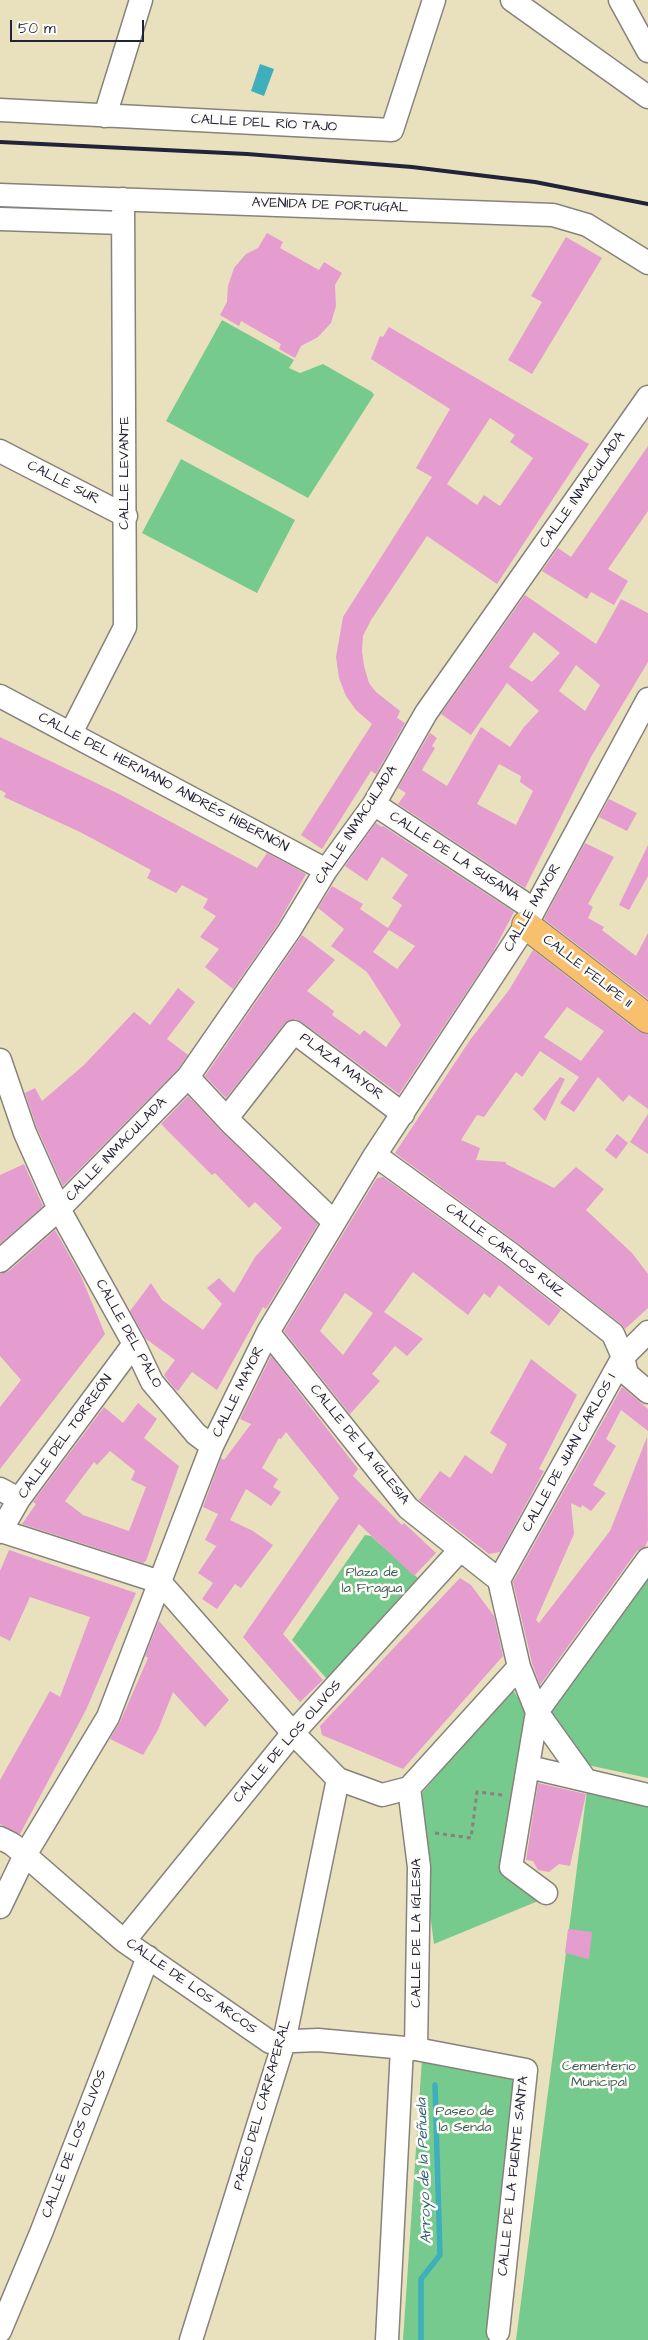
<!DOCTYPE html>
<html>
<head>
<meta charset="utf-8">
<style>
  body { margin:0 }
  #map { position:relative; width:648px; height:2340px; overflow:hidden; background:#e9e1be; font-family:"Architects Daughter",sans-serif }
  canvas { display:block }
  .scale { position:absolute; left:10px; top:20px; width:134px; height:22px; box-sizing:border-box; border:2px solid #22223b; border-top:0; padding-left:6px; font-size:15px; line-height:18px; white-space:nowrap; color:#22223b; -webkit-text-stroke:4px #fdfcf7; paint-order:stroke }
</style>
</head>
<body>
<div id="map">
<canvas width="648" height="2340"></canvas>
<div class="scale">50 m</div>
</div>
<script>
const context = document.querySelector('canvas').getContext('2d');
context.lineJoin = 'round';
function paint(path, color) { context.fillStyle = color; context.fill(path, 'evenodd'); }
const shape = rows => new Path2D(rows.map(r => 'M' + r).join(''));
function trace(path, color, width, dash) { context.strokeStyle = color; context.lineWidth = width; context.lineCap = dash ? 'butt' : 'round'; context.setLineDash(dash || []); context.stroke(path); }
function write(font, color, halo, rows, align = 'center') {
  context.font = font + ' "Architects Daughter",sans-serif'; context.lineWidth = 5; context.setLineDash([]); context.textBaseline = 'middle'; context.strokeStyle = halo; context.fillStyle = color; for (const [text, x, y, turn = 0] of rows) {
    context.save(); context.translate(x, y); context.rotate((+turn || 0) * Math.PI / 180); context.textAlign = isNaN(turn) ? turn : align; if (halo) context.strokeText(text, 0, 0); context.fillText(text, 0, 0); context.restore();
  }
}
paint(shape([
  [222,320,294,360,289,368,300,373,323,364,372,392,374,395,308,498,166,421],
  [181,459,295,520,257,593,142,533],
  [365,1535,371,1536,418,1578,327,1679,292,1640],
  [648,1559,648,1778,583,1764,537,1712],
  [512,1689,530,1715,505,1872,543,1899,434,1944,415,1801],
  [587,1790,648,1803,648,2340,516,2340],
  [422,2059,517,2079,492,2340,403,2340]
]), '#77ca8d');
paint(shape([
  [260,64,274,69,264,96,251,91]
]), '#40afbc');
trace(shape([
  [421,2340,421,2279,440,2255,435,2085]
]), '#40afbc', 5.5);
paint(shape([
  [267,233,283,242,280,248,319,270,324,262,342,273,335,285,336,306,331,323,318,337,301,346,295,358,279,349,281,344,241,321,239,326,220,315,227,302,228,286,234,268,246,254,258,248],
  [566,237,602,258,532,374,508,360,542,302,531,296],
  [389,327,589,444,497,584,427,536,371,620,363,636,362,651,364,666,369,683,376,692,400,711,397,718,405,723,376,774,371,771,322,849,301,835,372,724,356,710,346,696,339,678,336,657,343,617,432,477,416,468,450,409,371,359,380,336,383,337],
  [490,418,515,435,510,442,533,458,500,506,484,495,477,505,447,484],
  [648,446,648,511,608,569,628,581,614,605,591,592,587,599,542,571,558,548,571,557],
  [525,595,596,644,621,599,648,613,648,662,591,757,525,888,398,804,406,793,398,788,430,733,437,738,432,746,435,748,422,770,447,786,481,727,510,747,524,727,539,711,507,683,471,735,441,714],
  [534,632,560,653,532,682,509,667],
  [576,665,600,685,585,711,559,691],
  [499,764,521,776,520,782,533,791,516,825,477,804],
  [0,737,117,793,257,868,267,853,306,874,278,924,233,989,205,967,219,949,200,937,216,916,203,908,208,899,182,885,176,893,147,878,151,870,80,832,4,797,6,793,0,790],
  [609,799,637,813,627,831,599,817],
  [376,823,382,827,383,826,514,912,493,952,399,1094,302,1022,295,1019,284,1024,226,1098,205,1076,302,935,335,960,307,991,334,1011,332,1015,360,1035,364,1030,386,1047,401,1025,367,972,331,946,344,929,318,908,332,886,363,904,360,909,388,928,402,905,392,898,408,875,382,857,367,881,345,866],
  [389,930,415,946,397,969,373,952],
  [585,843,614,857,588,904,593,907,588,918,604,927,602,930,636,956,648,933,648,999,544,919],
  [648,845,648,876,629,910,619,905],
  [533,950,638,1031,648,1034,648,1109,629,1095,623,1102,598,1077,574,1112,560,1103,579,1077,540,1051,522,1077,516,1072,484,1117,477,1115,461,1140,480,1148,476,1160,506,1162,506,1164,554,1188,576,1167,604,1189,586,1210,632,1253,648,1274,648,1308,625,1329,621,1324,519,1244,395,1153,470,1040,509,990],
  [567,1007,604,1031,581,1061,544,1037],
  [178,988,195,1002,167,1039,188,1055,178,1069,63,1186,37,1128,25,1093,35,1088,42,1101,84,1065,134,1012,150,1025],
  [560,1077,565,1079,545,1121,533,1109],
  [188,1096,221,1131,318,1224,266,1309,263,1307,217,1390,192,1372,178,1391,174,1388,164,1375,175,1360,146,1339,130,1311,151,1283,162,1300,203,1330,222,1304,207,1288,219,1278,234,1293,255,1257,282,1228,255,1202,249,1208,215,1173,212,1175,161,1124],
  [648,1114,648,1154,630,1142],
  [617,1134,628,1143,616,1159,605,1150],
  [24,1164,43,1206,0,1244,0,1175],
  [383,1177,503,1264,561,1310,549,1326,499,1285,490,1298,484,1293,468,1315,413,1272,384,1312,423,1339,407,1356,395,1346,372,1374,380,1381,350,1414,284,1331,377,1178],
  [345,1293,373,1313,343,1355,320,1331],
  [55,1230,80,1274,105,1334,0,1469,0,1407,21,1380,0,1356,0,1274,9,1271],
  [271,1356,358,1469,353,1476,402,1525,404,1523,436,1553,414,1576,359,1524,283,1634,323,1680,300,1702,243,1637,339,1498,286,1432,281,1439,279,1438,262,1468,278,1479,273,1487,281,1492,271,1506,246,1489,230,1520,253,1531,273,1545,241,1588,235,1584,217,1609,202,1599,213,1583,198,1573,219,1542,216,1546,205,1540,218,1514,203,1507,221,1458,224,1460,251,1424,240,1419],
  [531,1359,577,1395,539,1469,544,1471,500,1552,489,1554,419,1500,440,1471,450,1478,465,1455,492,1474,507,1444,490,1433],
  [622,1387,648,1409,648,1431,621,1410,606,1439,616,1446,593,1485,606,1493,591,1511,582,1505,581,1508,571,1503,574,1534,536,1620,539,1623,610,1531,647,1437,648,1540,645,1547,637,1551,540,1685,532,1663,513,1582],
  [138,1403,157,1419,144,1438,179,1466,146,1561,143,1563,22,1524,36,1504,33,1502,104,1407,123,1423],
  [110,1451,135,1471,131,1480,146,1487,129,1531,83,1515,65,1501,94,1462,97,1465],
  [9,1550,136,1593,86,1710,20,1834,0,1824,0,1780,50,1691,60,1697,90,1617,30,1597,10,1641,0,1636,0,1571],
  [460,1578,471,1585,494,1616,503,1656,403,1769,322,1735,320,1726],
  [159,1621,229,1700,205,1727,173,1692,158,1730,143,1755,110,1739,120,1722,148,1658,145,1656],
  [538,1783,586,1794,570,1866,559,1864,549,1872,538,1870,533,1861,526,1860],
  [568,1929,592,1932,589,1959,565,1953]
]), '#e59ccf');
const minor = shape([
  [512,0,648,97],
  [620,0,648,51],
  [0,110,392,130,434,0],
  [105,116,141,0],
  [0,195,553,215,587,225,648,263],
  [0,219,123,223],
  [0,451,126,516],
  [0,696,326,870],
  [71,733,125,627,123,199],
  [374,804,533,909],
  [0,1060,25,1133,59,1209,134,1344,152,1382,196,1434,212,1446],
  [188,1077,230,1122,334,1222],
  [227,1118,294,1032,403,1114],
  [375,1155,511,1254,613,1334,623,1357,627,1374,648,1392],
  [0,1261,59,1209,188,1077,289,931,326,870,374,804,426,713,648,397],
  [268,1332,408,1508,499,1580,519,1667,537,1712,511,1867,546,1893],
  [0,1489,19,1499],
  [1,1531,160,1582],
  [0,1532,19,1499,134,1344],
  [499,1580,623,1357,648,1332],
  [160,1582,293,1733,338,1779,382,1795,409,1788,519,1667],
  [529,1767,648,1795],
  [585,1779,537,1712,648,1559],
  [409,1788,419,1867,416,2049],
  [0,1838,12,1844,25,1855,124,1941,270,2042,318,2040,416,2049,526,2070,498,2332],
  [0,1907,25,1855,108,1717,212,1446,268,1332,375,1155,526,925,648,699],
  [124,1941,293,1733,460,1550],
  [0,2331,41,2233,148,1957],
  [191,2340,284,2042,338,1779],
  [387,2340,402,2048]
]);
const major = shape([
  [526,925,648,1019]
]);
trace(minor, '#86827c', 25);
trace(major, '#86827c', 30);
trace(shape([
  [435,1833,471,1838,477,1792,503,1795]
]), '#86827c', 3, [4, 4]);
trace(minor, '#fff', 22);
trace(major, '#f8bf6c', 28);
trace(shape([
  [0,142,247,154,412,167,535,182,648,204]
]), '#22223b', 4);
write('14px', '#22223b', '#fdfcf7', [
  ["CALLE DEL RÍO TAJO",264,124,3],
  ["AVENIDA DE PORTUGAL",330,206,2],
  ["CALLE LEVANTE",125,473,-90],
  ["CALLE SUR",63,483,27],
  ["CALLE INMACULADA",583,490,-55],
  ["CALLE DEL HERMANO ANDRÉS HIBERNÓN",163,783,28],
  ["CALLE INMACULADA",357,825,-57],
  ["CALLE DE LA SUSANA",454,857,33],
  ["CALLE MAYOR",533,908,-60],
  ["CALLE FELIPE II",587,972,38],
  ["PLAZA MAYOR",341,1067,37],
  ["CALLE INMACULADA",117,1150,-46],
  ["CALLE CARLOS RUIZ",505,1251,37],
  ["CALLE DEL PALO",128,1334,61],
  ["CALLE MAYOR",239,1392,-64],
  ["CALLE DEL TORREÓN",66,1437,-54],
  ["CALLE DE LA IGLESIA",359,1445,51],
  ["CALLE DE JUAN CARLOS I",570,1453,-61],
  ["CALLE DE LOS OLIVOS",288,1742,-49],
  ["CALLE DE LA IGLESIA",417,1933,-90],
  ["CALLE DE LOS ARCOS",191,1987,35],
  ["PASEO DEL CARRAPERAL",263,2105,-74],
  ["CALLE DE LOS OLIVOS",75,2144,-69],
  ["CALLE DE LA FUENTE SANTA",514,2176,-84]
]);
write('14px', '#405d58', '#fdfcf7', [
  ["Plaza de",372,1573],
  ["la Fragua",372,1589],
  ["Cementerio",599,2067],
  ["Municipal",599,2083],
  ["Paseo de",465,2112],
  ["la Senda",465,2128]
]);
write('italic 15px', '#306175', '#fdfcf7', [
  ["Arroyo de la Peñuela",425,2171,-92]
]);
</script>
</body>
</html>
